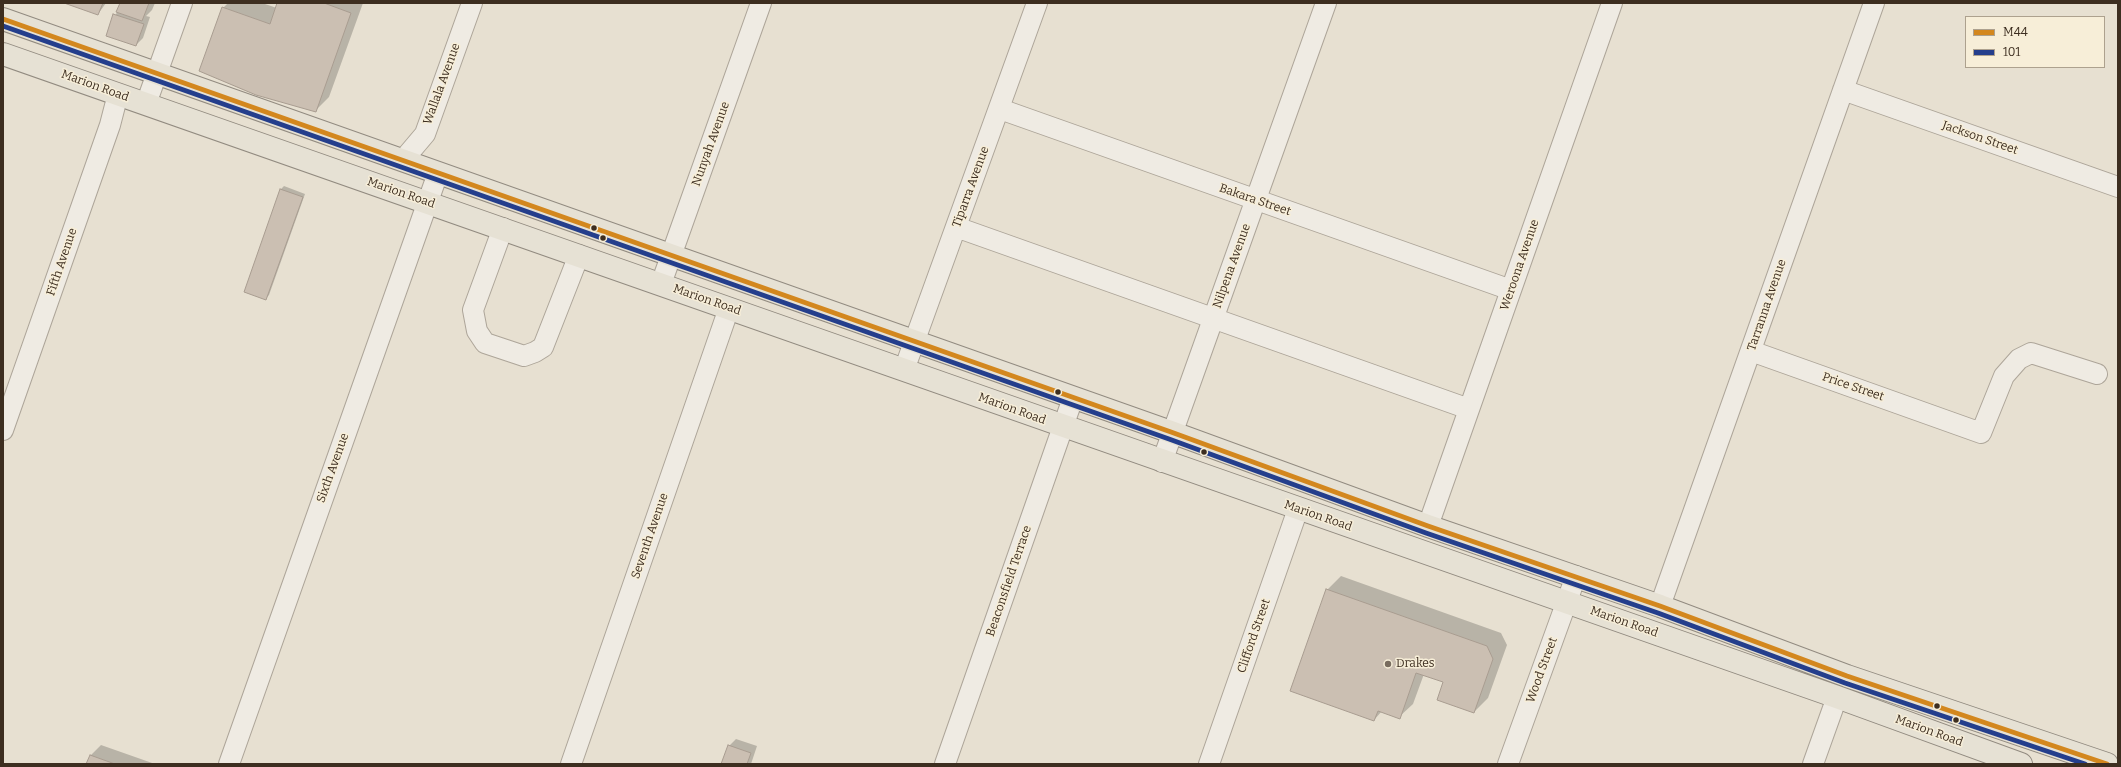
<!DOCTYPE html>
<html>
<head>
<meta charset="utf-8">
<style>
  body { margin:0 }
  #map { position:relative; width:2121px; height:767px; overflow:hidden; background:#e7e0d1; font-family:Bitter,serif }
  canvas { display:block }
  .frame { position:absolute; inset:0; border:4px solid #3d2e20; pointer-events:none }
  .legend { position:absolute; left:1965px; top:16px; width:140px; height:52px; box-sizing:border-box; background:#f7eed8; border:1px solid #ada18e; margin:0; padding:5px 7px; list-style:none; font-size:12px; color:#3d2e20 }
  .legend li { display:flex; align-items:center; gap:8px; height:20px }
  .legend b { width:20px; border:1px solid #ada18e }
</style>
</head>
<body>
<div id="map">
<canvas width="2121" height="767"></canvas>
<div class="frame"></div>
<ul class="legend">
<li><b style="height:5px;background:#d3871e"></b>M44</li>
<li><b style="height:5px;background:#243e8c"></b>101</li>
</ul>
</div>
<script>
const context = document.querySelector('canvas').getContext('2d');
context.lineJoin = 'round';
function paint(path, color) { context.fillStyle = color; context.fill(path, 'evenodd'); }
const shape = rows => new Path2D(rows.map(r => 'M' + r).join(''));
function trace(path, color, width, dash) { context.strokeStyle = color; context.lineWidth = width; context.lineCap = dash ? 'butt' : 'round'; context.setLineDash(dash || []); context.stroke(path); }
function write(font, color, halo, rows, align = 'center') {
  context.font = font + ' Bitter,serif'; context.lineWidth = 3; context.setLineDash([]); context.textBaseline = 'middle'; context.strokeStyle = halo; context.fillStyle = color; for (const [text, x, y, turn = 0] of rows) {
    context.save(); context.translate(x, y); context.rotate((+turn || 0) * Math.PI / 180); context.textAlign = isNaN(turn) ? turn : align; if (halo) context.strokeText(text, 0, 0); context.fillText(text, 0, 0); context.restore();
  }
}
paint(shape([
  [67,3,106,3,98,14],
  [121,3,155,3,152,10,146,16,150,17,143,38,136,45,107,35],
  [228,3,262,3,277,8,278,3,363,3,329,97,315,111,223,8],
  [284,186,305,194,269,295,266,298,245,291,281,189],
  [1341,576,1501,633,1507,645,1488,698,1474,712,1445,682,1424,674,1413,704,1399,717,1382,711,1374,720,1327,590],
  [736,739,757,746,751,764,722,764,729,746],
  [101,745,155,764,88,764,91,755]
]), '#0003');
const building = shape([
  [64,3,103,3,98,15,64,3],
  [120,3,149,3,142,21,116,12,120,3],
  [277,3,324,3,351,13,316,112,256,95,199,71,222,7,270,24,277,3],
  [113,14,144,24,136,46,106,36,113,14],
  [280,189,303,197,266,300,244,292,280,189],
  [1326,589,1487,646,1493,659,1474,713,1437,700,1443,682,1416,673,1400,719,1378,711,1374,721,1290,691,1326,589],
  [728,745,751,753,747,764,721,764,728,745],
  [90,755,115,764,86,764,90,755]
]);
paint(building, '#cbbfb2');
trace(building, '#a89c90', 1);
const minor = shape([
  [1843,90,2118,187],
  [146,104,182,3],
  [1000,109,1511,290],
  [403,160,425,134,472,3],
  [956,227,1469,409],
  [503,228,473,310,477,331,485,343,524,356,535,352,543,347,579,255],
  [661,284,761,3],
  [1751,351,1981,433,2004,376,2019,359,2031,353,2097,374],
  [904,370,1037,3],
  [3,430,110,125,118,94],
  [1162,462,1326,3],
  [1428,526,1612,3],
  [1660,606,1874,3],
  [229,764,438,173],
  [571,764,729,308],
  [945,764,1073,398],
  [1209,764,1298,509],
  [1508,764,1576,576],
  [1813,764,1837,697]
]);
const major = shape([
  [3,19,1171,432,1428,526,1660,606,1847,676,2107,764],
  [3,54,1837,697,2021,764]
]);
trace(minor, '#ada599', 22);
trace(major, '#928b80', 24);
trace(minor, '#efebe3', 20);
trace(major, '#e6e1d4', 22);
trace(shape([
  [3,19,1171,432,1428,526,1660,606,1847,676,2107,764]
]), '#d3871e', 5);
trace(shape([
  [3,26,1169,439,1426,533,1658,613,1845,683,2085,764]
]), '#243e8c', 5);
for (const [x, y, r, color] of [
  [594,228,3.5,"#3d2e20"],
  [603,238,3.5,"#3d2e20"],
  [1058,392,3.5,"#3d2e20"],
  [1204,452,3.5,"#3d2e20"],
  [1388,664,4,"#786c5e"],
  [1937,706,3.5,"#3d2e20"],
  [1956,720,3.5,"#3d2e20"]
]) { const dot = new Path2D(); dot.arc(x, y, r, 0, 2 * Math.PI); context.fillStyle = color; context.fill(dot); trace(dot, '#f7eed8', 1.5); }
write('12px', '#3d2e20', '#f7eed8', [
  ["Wallala Avenue",442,84,-70],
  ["Marion Road",95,86,20],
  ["Jackson Street",1980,138,19],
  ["Nunyah Avenue",711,144,-70],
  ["Tiparra Avenue",971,187,-70],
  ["Marion Road",401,193,19],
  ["Bakara Street",1255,200,19],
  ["Fifth Avenue",62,262,-71],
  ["Weroona Avenue",1520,265,-71],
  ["Nilpena Avenue",1232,266,-70],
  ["Marion Road",707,300,19],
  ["Tarranna Avenue",1767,305,-71],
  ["Price Street",1853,387,19],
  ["Marion Road",1012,409,20],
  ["Sixth Avenue",333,468,-70],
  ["Marion Road",1318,516,19],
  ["Seventh Avenue",650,536,-71],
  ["Beaconsfield Terrace",1009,581,-71],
  ["Marion Road",1624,622,19],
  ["Clifford Street",1254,636,-71],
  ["Wood Street",1542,670,-70],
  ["Marion Road",1929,731,20]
]);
write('12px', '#3d2e20', '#f7eed8', [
  ["Drakes",1396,664]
], 'left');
</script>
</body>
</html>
